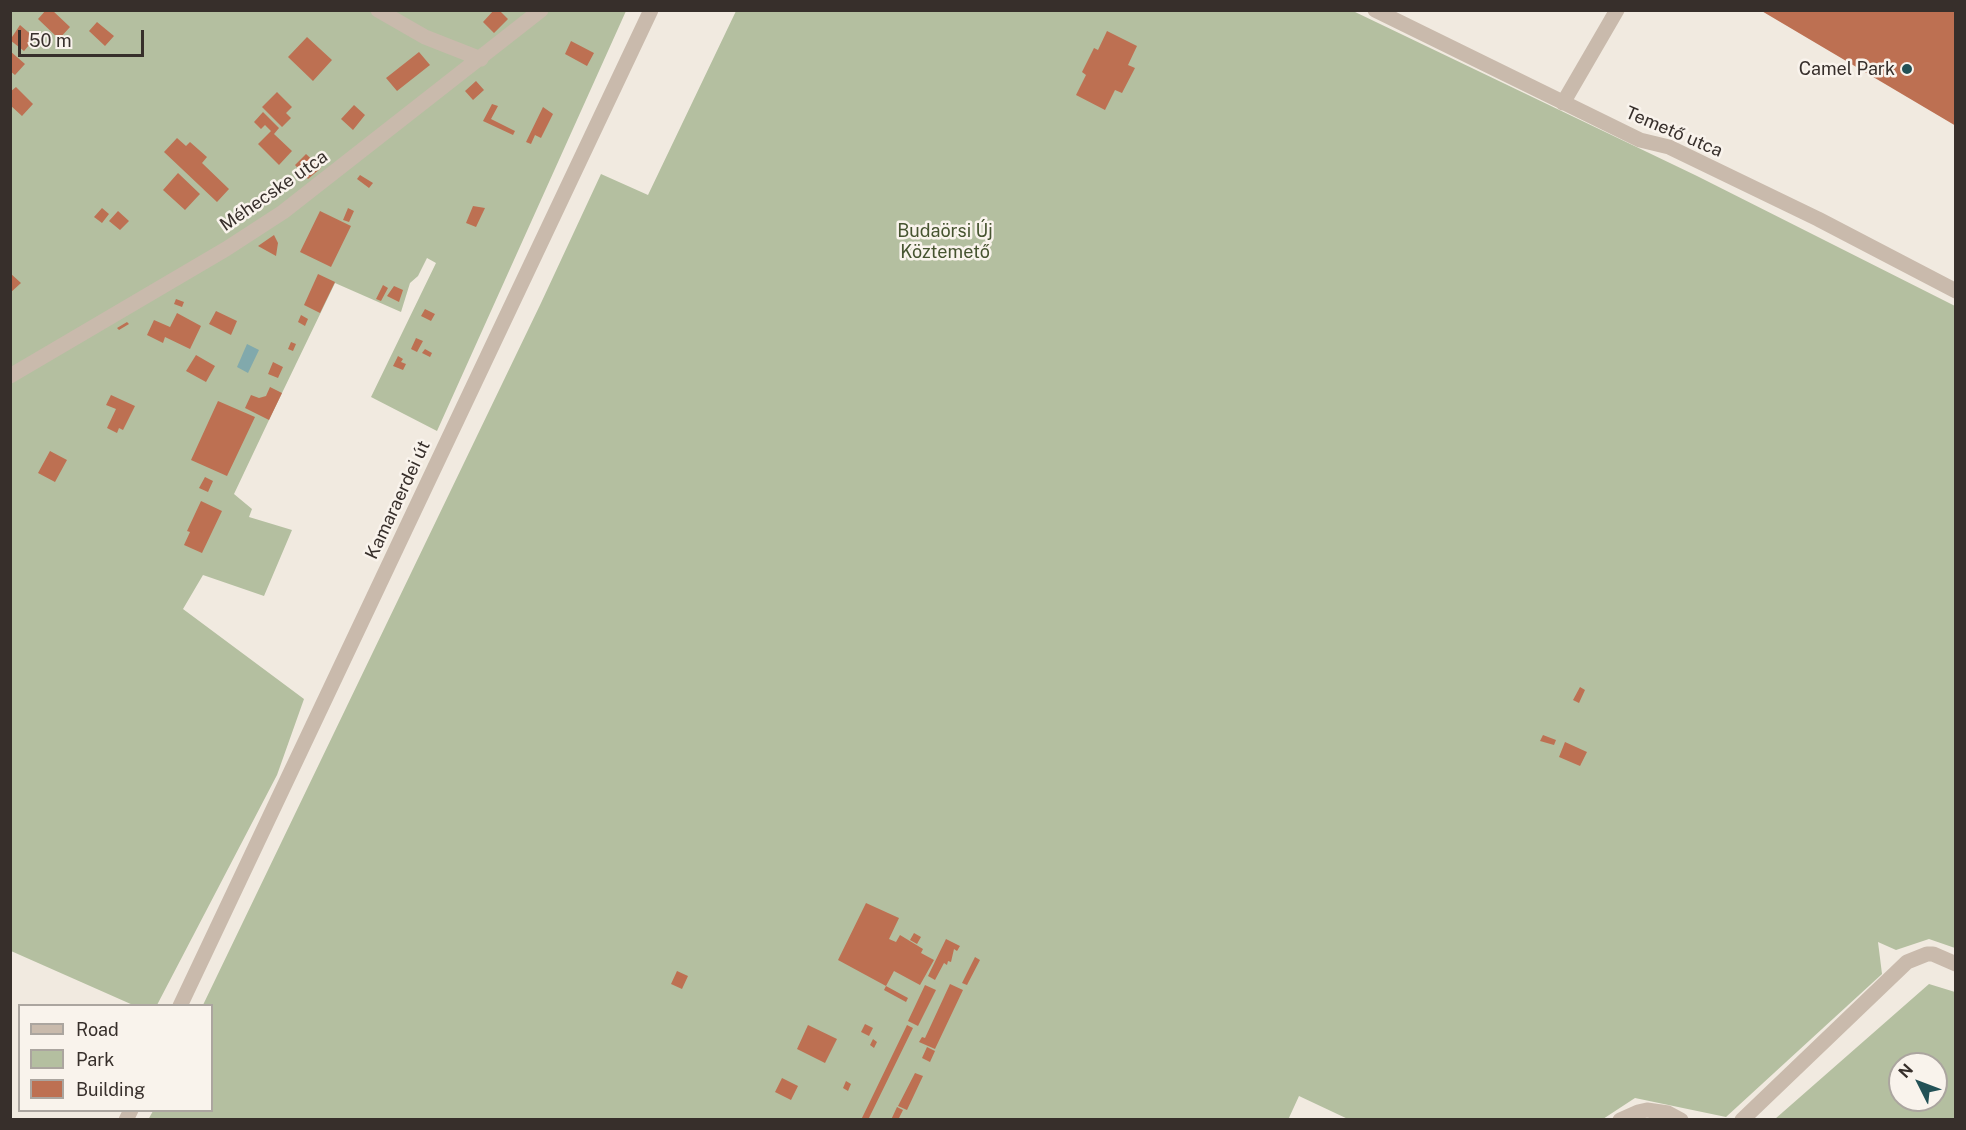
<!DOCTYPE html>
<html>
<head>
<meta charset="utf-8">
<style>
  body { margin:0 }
  #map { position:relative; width:1966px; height:1130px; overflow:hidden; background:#f1eae0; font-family:"Public Sans",sans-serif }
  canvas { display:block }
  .frame { position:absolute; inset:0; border:12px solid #372f2b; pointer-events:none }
  .legend { position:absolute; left:18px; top:1004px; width:195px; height:108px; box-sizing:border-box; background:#f9f3ec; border:2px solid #aba59f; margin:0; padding:8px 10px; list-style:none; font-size:18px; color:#372f2b }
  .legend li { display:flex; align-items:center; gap:12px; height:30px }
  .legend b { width:30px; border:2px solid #aba59f }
  .north { position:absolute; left:1888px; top:1052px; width:60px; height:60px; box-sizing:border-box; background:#f9f3ec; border:2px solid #aba59f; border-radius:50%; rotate:312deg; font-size:16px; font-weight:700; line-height:24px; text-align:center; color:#372f2b }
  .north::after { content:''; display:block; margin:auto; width:21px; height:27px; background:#235156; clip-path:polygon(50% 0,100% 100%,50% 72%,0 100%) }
  .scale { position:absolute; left:18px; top:30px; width:126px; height:27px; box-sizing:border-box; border:3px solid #372f2b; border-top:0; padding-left:8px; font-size:18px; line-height:21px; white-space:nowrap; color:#372f2b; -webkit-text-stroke:4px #f9f3ec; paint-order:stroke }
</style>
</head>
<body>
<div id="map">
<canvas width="1966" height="1130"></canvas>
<div class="frame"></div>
<ul class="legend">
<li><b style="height:8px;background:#c9baac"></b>Road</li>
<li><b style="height:16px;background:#b4bfa0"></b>Park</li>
<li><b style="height:16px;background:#bd7052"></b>Building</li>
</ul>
<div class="north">N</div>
<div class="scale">50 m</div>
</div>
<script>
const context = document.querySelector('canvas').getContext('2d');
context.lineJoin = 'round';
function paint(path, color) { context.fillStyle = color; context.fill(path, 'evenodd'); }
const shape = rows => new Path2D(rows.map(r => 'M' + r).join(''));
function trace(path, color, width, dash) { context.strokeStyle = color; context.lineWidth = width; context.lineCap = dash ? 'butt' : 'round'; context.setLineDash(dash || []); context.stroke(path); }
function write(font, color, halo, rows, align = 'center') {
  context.font = font + ' "Public Sans",sans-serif'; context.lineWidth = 5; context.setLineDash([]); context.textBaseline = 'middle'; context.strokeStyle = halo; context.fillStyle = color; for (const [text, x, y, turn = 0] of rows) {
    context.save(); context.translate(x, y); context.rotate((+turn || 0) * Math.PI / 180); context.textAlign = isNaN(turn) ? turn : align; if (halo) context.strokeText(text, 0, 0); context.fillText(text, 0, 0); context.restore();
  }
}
paint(shape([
  [11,11,626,11,437,431,371,397,436,263,427,258,418,276,410,283,401,312,335,283,269,420,234,494,252,509,249,517,292,530,264,596,203,575,183,609,304,699,277,775,157,1005,133,1005,11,951],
  [736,11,1353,11,1697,176,1955,306,1955,948,1929,939,1896,950,1878,942,1882,974,1726,1117,1635,1098,1603,1119,1350,1120,1299,1096,1288,1120,148,1120,153,1111,212,1110,212,1006,203,1005,541,303,601,174,648,195],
  [1929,984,1955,992,1955,1119,1775,1119],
  [1900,1064,1936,1064,1936,1100,1900,1100]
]), '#b4bfa0');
paint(shape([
  [247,344,259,350,248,373,237,367]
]), '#81a9ac');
paint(shape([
  [46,10,52,10,70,27,59,39,38,19],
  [494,10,499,10,508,19,494,33,483,22],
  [1760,10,1956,10,1956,126],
  [97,22,114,36,105,46,89,31],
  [20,25,35,38,24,51,10,40],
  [1107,31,1137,46,1128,65,1135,68,1122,93,1115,90,1105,110,1076,95,1086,75,1082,72,1094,48,1098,50],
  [307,37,332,60,313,81,288,57],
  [571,41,594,53,587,66,565,54],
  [10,51,25,64,15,75,10,71],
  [419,52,430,65,397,91,386,78],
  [476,81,484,90,473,100,465,91],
  [16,87,33,104,22,116,10,105,10,92],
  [277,92,292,107,286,113,291,118,282,127,262,107],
  [492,104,498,106,491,119,515,131,513,135,483,121],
  [354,105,365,115,353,130,341,119],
  [543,107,553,114,541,138,535,135,531,144,526,142],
  [263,112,279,128,274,134,292,151,279,165,258,144,271,131,265,125,261,129,254,122],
  [177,138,186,146,190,142,207,157,202,163,229,189,217,202,164,152],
  [306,154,321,168,308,179,295,165],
  [178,173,200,194,185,210,163,190],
  [360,175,373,183,369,188,357,179],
  [473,206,485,208,476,227,466,223],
  [102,208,109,214,102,223,94,217],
  [348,208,354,211,349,222,343,220],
  [118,211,129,221,120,230,109,221],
  [320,211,351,226,331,267,300,252],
  [274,235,278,243,276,256,258,246],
  [10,273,21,283,10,293],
  [318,274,335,282,320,313,304,305],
  [383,285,388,288,381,301,376,299],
  [394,286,403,290,399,302,387,296],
  [176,299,184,302,182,307,174,304],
  [425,309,435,314,431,321,421,316],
  [216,311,237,321,231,335,209,324],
  [177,313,201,326,190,349,165,337,163,343,147,335,154,320,170,327],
  [301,315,308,319,305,326,298,322],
  [127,322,129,324,119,330,117,328],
  [416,338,423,341,417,352,411,349],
  [291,342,296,344,293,351,288,349],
  [425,349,432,353,430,357,422,353],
  [196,355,215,366,206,382,186,371],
  [398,356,403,359,401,362,406,364,403,370,393,366],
  [273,362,283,367,278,378,268,374],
  [270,387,282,393,269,420,245,408,251,395,259,398,266,396],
  [111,395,135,406,123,430,119,428,117,433,107,428,116,409,106,405],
  [218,401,255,417,227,476,191,460],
  [50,451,67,460,55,482,38,473],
  [205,477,213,481,208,492,199,488],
  [201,501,222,511,202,553,184,545,190,532,187,531],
  [1580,687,1585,690,1579,703,1573,700],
  [1543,735,1556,740,1554,745,1540,741],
  [1565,742,1587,752,1580,766,1559,757],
  [866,903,899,918,889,939,896,942,900,935,923,949,921,953,934,960,920,985,894,971,886,986,838,960],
  [914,933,921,937,917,944,910,940],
  [946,939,960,946,957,951,954,949,951,962,948,961,947,965,944,963,935,980,928,976],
  [975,957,980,960,967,985,962,983],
  [677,971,688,976,682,989,671,984],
  [950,984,963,990,935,1049,919,1042,922,1037,925,1038],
  [925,985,936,990,918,1026,908,1021],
  [886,986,908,998,906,1002,884,990],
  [865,1024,873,1028,869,1036,861,1032],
  [808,1025,837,1039,825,1063,797,1049],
  [907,1025,913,1028,868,1120,861,1120],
  [873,1039,877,1042,874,1048,870,1045],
  [927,1047,935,1051,930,1062,922,1058],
  [915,1073,923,1076,907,1110,898,1106],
  [782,1078,798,1086,791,1100,775,1092],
  [846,1081,851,1084,848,1091,843,1088],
  [897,1107,903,1110,898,1120,891,1120]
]), '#bd7052');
trace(shape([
  [378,10,425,37,481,59],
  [1375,10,1640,140,1669,147,1818,219,1956,291],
  [1563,103,1617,10],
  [10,376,226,249,283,212,541,10],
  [1620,1120,1638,1112,1647,1110,1668,1113,1681,1120],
  [1742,1120,1907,962,1927,954,1933,954,1956,964]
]), '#c9baac', 15);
trace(shape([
  [180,1006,651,10],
  [126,1120,131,1110]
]), '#c9baac', 15);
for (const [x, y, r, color] of [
  [1907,69,6,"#235156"]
]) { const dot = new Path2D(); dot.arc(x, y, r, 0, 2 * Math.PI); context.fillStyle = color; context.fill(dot); trace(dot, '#f9f3ec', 2); }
write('18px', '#372f2b', '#f9f3ec', [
  ["Camel Park",1895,69]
], 'right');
write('18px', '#372f2b', '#f9f3ec', [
  ["Temető utca",1674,132,23],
  ["Méhecske utca",274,191,-35],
  ["Kamaraerdei út",398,500,-65]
]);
write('18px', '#465430', '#f9f3ec', [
  ["Budaörsi Új",945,231],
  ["Köztemető",945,252]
]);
</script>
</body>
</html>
